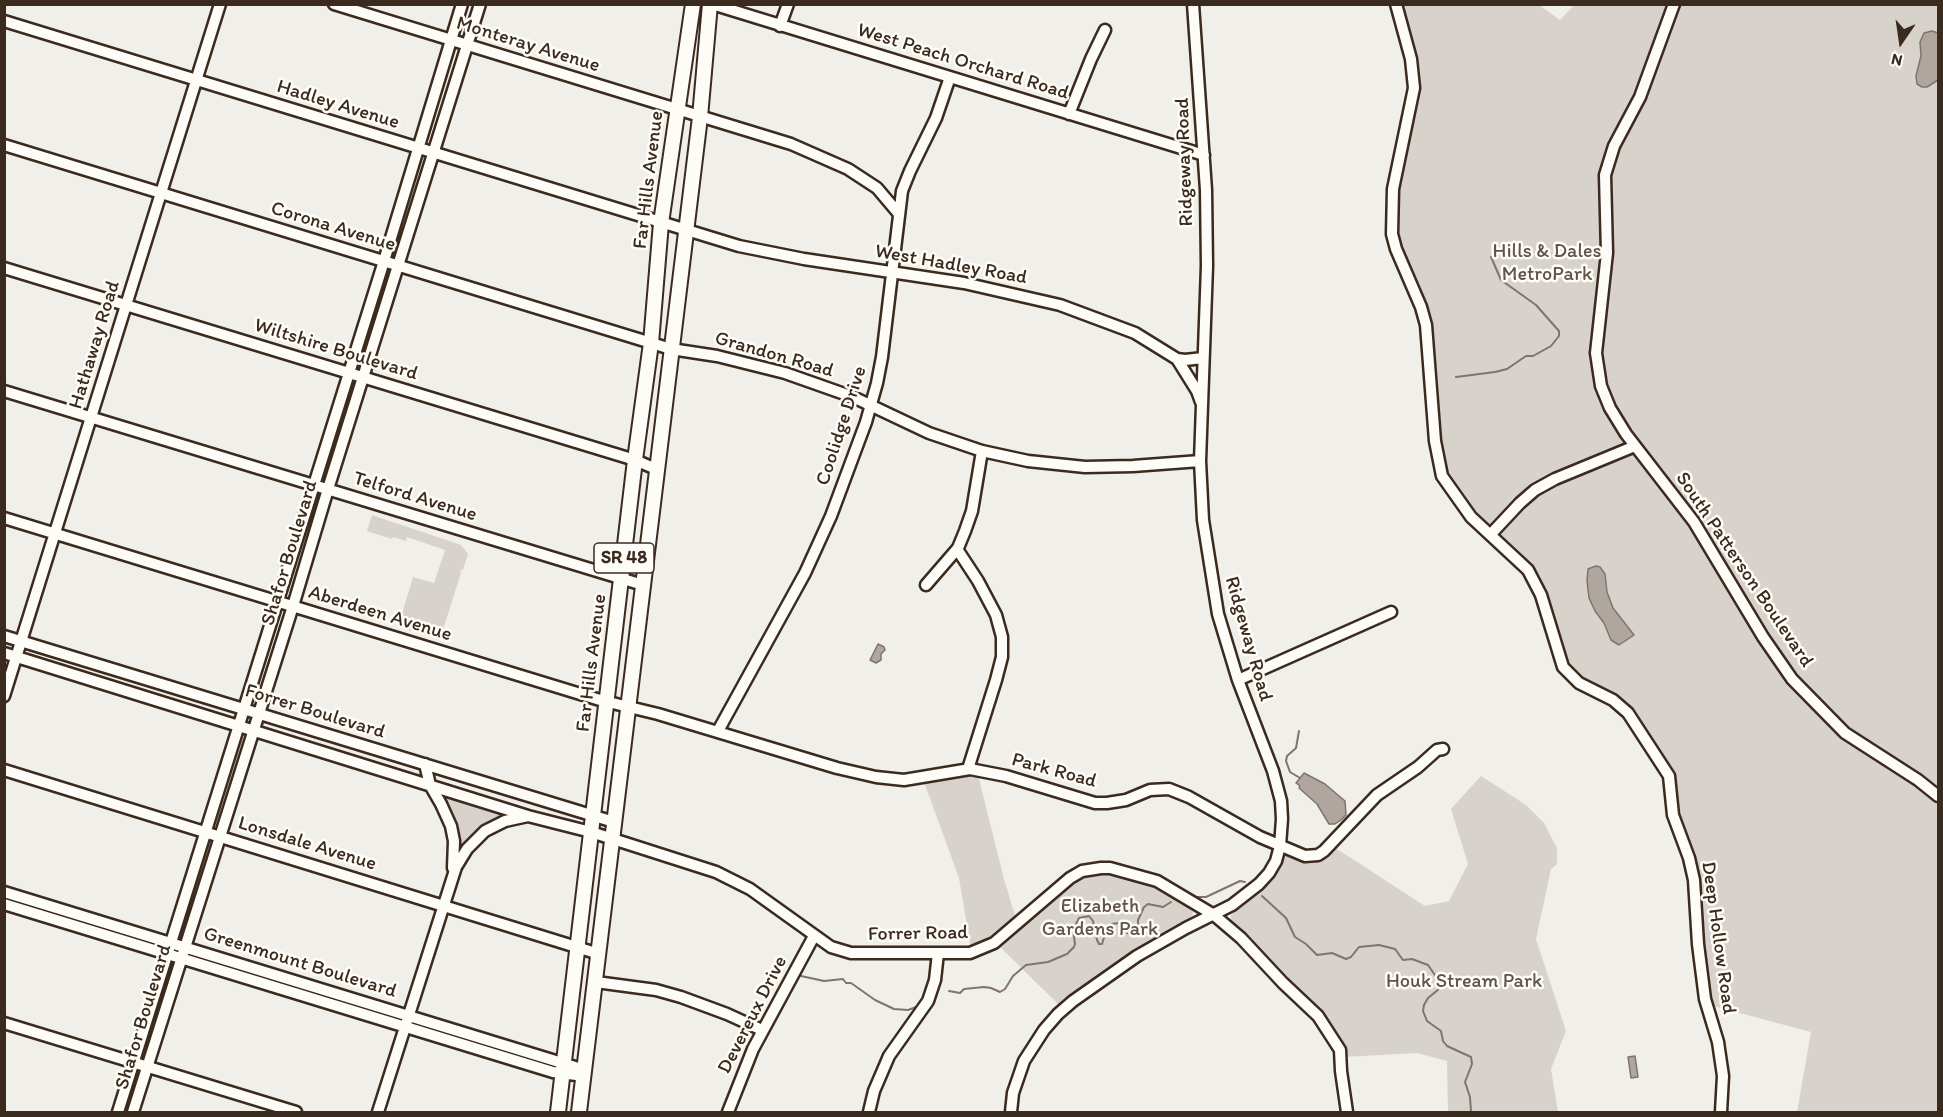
<!DOCTYPE html>
<html>
<head>
<meta charset="utf-8">
<style>
  body { margin:0 }
  #map { position:relative; width:1943px; height:1117px; overflow:hidden; background:#f1efea; font-family:Itim,sans-serif }
  canvas { display:block }
  .frame { position:absolute; inset:0; border:6px solid #3b2a1e; pointer-events:none }
  .north { position:absolute; left:1871px; top:12px; width:60px; height:60px; -webkit-text-stroke:4px #fdfcf7; paint-order:stroke; rotate:193deg; font-size:16px; font-weight:700; line-height:24px; text-align:center; color:#3b2a1e }
  .north::after { content:''; display:block; margin:auto; width:21px; height:27px; background:#3b2a1e; clip-path:polygon(50% 0,100% 100%,50% 72%,0 100%) }
</style>
</head>
<body>
<div id="map">
<canvas width="1943" height="1117"></canvas>
<div class="frame"></div>
<div class="north">N</div>
</div>
<script>
const context = document.querySelector('canvas').getContext('2d');
context.lineJoin = 'round';
function paint(path, color) { context.fillStyle = color; context.fill(path, 'evenodd'); }
const shape = rows => new Path2D(rows.map(r => 'M' + r).join(''));
function trace(path, color, width, dash) { context.strokeStyle = color; context.lineWidth = width; context.lineCap = dash ? 'butt' : 'round'; context.setLineDash(dash || []); context.stroke(path); }
function write(font, color, halo, rows, align = 'center') {
  context.font = font + ' Itim,sans-serif'; context.lineWidth = 5; context.setLineDash([]); context.textBaseline = 'middle'; context.strokeStyle = halo; context.fillStyle = color; for (const [text, x, y, turn = 0] of rows) {
    context.save(); context.translate(x, y); context.rotate((+turn || 0) * Math.PI / 180); context.textAlign = isNaN(turn) ? turn : align; if (halo) context.strokeText(text, 0, 0); context.fillText(text, 0, 0); context.restore();
  }
}
paint(shape([
  [1575,4,1938,5,1938,1112,1797,1112,1811,1032,1706,1004,1695,914,1671,790,1628,713,1571,677,1541,595,1503,546,1442,476,1429,342,1403,266,1391,216,1414,88,1396,5,1539,5,1560,20],
  [372,515,461,545,468,554,463,570,460,570,461,573,440,639,398,627,413,577,434,583,445,550,407,537,406,541,393,537,392,539,367,531],
  [959,774,978,775,1004,879,1016,919,999,935,971,949,959,878,924,782],
  [1481,776,1526,805,1544,823,1557,848,1557,864,1551,869,1536,939,1566,1031,1551,1069,1558,1112,1448,1112,1447,1061,1417,1053,1344,1057,1341,1045,1333,1030,1321,1013,1231,921,1231,915,1237,909,1269,882,1285,856,1289,854,1302,858,1334,847,1425,906,1449,901,1468,864,1451,809],
  [430,785,516,812,496,824,459,861,454,841],
  [1089,871,1115,872,1159,885,1192,908,1193,914,1189,920,1119,961,1059,1005,997,944,1067,884]
]), '#d7d2cc');
const water = shape([
  [1932,31,1938,33,1938,80,1927,87,1922,87,1917,84,1916,76,1921,56,1920,42,1924,33,1932,31],
  [1596,566,1600,567,1605,574,1607,592,1613,608,1634,635,1619,645,1611,640,1604,623,1595,611,1589,598,1587,581,1588,569,1596,566],
  [878,644,884,647,885,650,881,654,881,660,876,663,870,660,878,644],
  [1304,773,1325,784,1345,801,1346,815,1341,820,1335,824,1329,824,1317,804,1299,788,1300,786,1296,783,1304,773],
  [1635,1056,1638,1077,1631,1078,1628,1057,1635,1056]
]);
paint(water, '#aea69f');
trace(water, '#80746b', 1.5);
trace(shape([
  [1456,377,1495,372,1507,369,1526,356,1533,356,1551,346,1559,336,1559,331,1536,305,1501,280,1491,257],
  [1299,731,1296,748,1287,756,1286,761,1290,772,1300,778],
  [1262,896,1286,918,1295,937,1306,944,1317,955,1332,953,1346,959,1351,957,1359,947,1379,945,1395,949,1403,960,1412,959,1428,965,1437,978,1439,989,1428,998,1424,1005,1423,1011,1427,1021,1441,1031,1443,1041,1447,1046,1471,1057,1472,1064,1465,1082,1470,1097,1471,1112],
  [1194,897,1206,897,1240,881,1245,882],
  [801,976,824,981,843,979,846,983,851,983,875,1000,894,1009,908,1010,919,1006],
  [949,991,960,993,964,989,984,987,991,988,1000,992,1005,989,1013,976,1026,965,1048,962,1067,954,1074,947,1075,944,1073,930,1079,918,1089,916,1093,921,1097,940,1099,944,1102,944,1107,928,1112,924,1119,923,1127,933,1132,934,1138,926,1138,920,1144,907,1148,904,1163,907,1171,902]
]), '#80746b', 2);
const minor = shape([
  [334,4,791,144,848,169,877,188,899,214],
  [712,4,1204,155],
  [1396,4,1411,59,1414,88,1393,189,1392,234,1396,249,1421,307,1426,325,1435,441,1442,476,1471,517,1528,570,1541,595,1563,667,1579,683,1613,700,1628,713,1669,776,1673,815,1689,858,1694,880,1698,944,1705,999,1718,1042,1723,1076,1721,1112],
  [1674,4,1640,97,1614,146,1605,175,1607,253,1596,353,1601,386,1610,408,1626,434,1694,522,1763,637,1792,679,1845,733,1918,780,1938,796],
  [4,21,739,246,804,259,964,283,1060,305,1135,333,1177,359,1197,391,1201,402],
  [780,26,788,4],
  [1069,114,1091,59,1105,30],
  [4,145,671,349,717,356,785,373,853,397,929,433,982,451,1028,461,1085,467,1133,466,1200,461],
  [4,268,635,460,656,469],
  [1177,359,1185,360,1203,358],
  [4,391,643,585],
  [4,518,600,700,658,714,837,768,876,777,904,780,970,769,1006,776,1095,803,1107,803,1126,800,1150,790,1169,789,1189,797,1260,837,1305,856,1318,855,1324,851,1377,795,1418,767,1437,750,1443,749],
  [1491,534,1520,503,1535,490,1555,479,1635,446],
  [957,549,978,581,996,615,1002,637,1002,657,996,680,968,769],
  [926,585,958,548,965,531,972,511,982,451],
  [4,636,614,822],
  [4,653,528,816,591,832,716,872,750,889,831,947,851,953,970,953,994,943,1070,878,1082,871,1101,868,1110,868,1157,881,1214,915,1241,938,1283,983,1318,1016,1340,1050,1341,1071,1347,1112],
  [1238,680,1391,612],
  [4,696,220,4],
  [718,731,805,573,831,516,866,422,877,383,882,357,902,191,910,171,936,118,950,77],
  [425,764,430,785,441,804,451,826,454,841,453,868],
  [4,770,599,954],
  [4,892,585,1070],
  [4,904,553,1072,584,1076],
  [596,982,656,990,681,997,727,1014,762,1030],
  [4,1023,296,1112],
  [118,1112,384,261,462,4],
  [133,1112,293,606,328,489,480,4],
  [378,1112,456,867,467,849,485,831,505,821,528,816],
  [728,1112,753,1049,814,936],
  [869,1112,874,1091,889,1056,928,1001,935,980,938,953],
  [1011,1112,1013,1093,1024,1061,1044,1030,1058,1014,1073,1001,1137,956,1186,928,1232,905,1259,884,1269,873,1276,861,1280,846,1282,819,1281,801,1273,771,1238,680,1218,614,1203,520,1200,461,1207,266,1206,190,1193,4]
]);
const major = shape([
  [558,1112,635,460,651,343,661,223,693,4],
  [579,1112,700,117,710,4]
]);
trace(minor, '#3b2a1e', 15);
trace(major, '#3b2a1e', 18);
trace(minor, '#fdfcf7', 10);
trace(major, '#fdfcf7', 14);
for (const [x, y, w] of [
  [624,558,60]
]) { const box = new Path2D(); box.roundRect(x - w / 2, y - 15, w, 30, 4.5); context.fillStyle = '#fdfcf7'; context.fill(box); trace(box, '#3b2a1e', 1.5); }
write('bold 18px', '#3b2a1e', null, [
  ["SR 48",624,558]
]);
write('20px', '#3b2a1e', '#fdfcf7', [
  ["Monteray Avenue",528,45,17],
  ["West Peach Orchard Road",963,62,17],
  ["Hadley Avenue",338,105,17],
  ["Ridgeway Road",1185,162,-92],
  ["Far Hills Avenue",649,180,-83],
  ["Corona Avenue",333,227,17],
  ["West Hadley Road",951,265,10],
  ["Hathaway Road",95,345,-73],
  ["Wiltshire Boulevard",336,350,17],
  ["Grandon Road",774,355,16],
  ["Coolidge Drive",842,426,-72],
  ["Telford Avenue",415,497,17],
  ["Shafor Boulevard",290,553,-73],
  ["South Patterson Boulevard",1744,570,56],
  ["Aberdeen Avenue",380,614,17],
  ["Ridgeway Road",1248,639,74],
  ["Far Hills Avenue",592,663,-83],
  ["Forrer Boulevard",315,712,17],
  ["Park Road",1054,771,15],
  ["Lonsdale Avenue",307,844,17],
  ["Forrer Road",918,934,-1],
  ["Deep Hollow Road",1718,938,82],
  ["Greenmount Boulevard",300,963,17],
  ["Devereux Drive",753,1015,-63],
  ["Shafor Boulevard",144,1017,-73]
]);
write('20px', '#62544a', '#fdfcf7', [
  ["Hills & Dales",1547,252],
  ["MetroPark",1547,275],
  ["Elizabeth",1100,907],
  ["Gardens Park",1100,930],
  ["Houk Stream Park",1464,982]
]);
</script>
</body>
</html>
